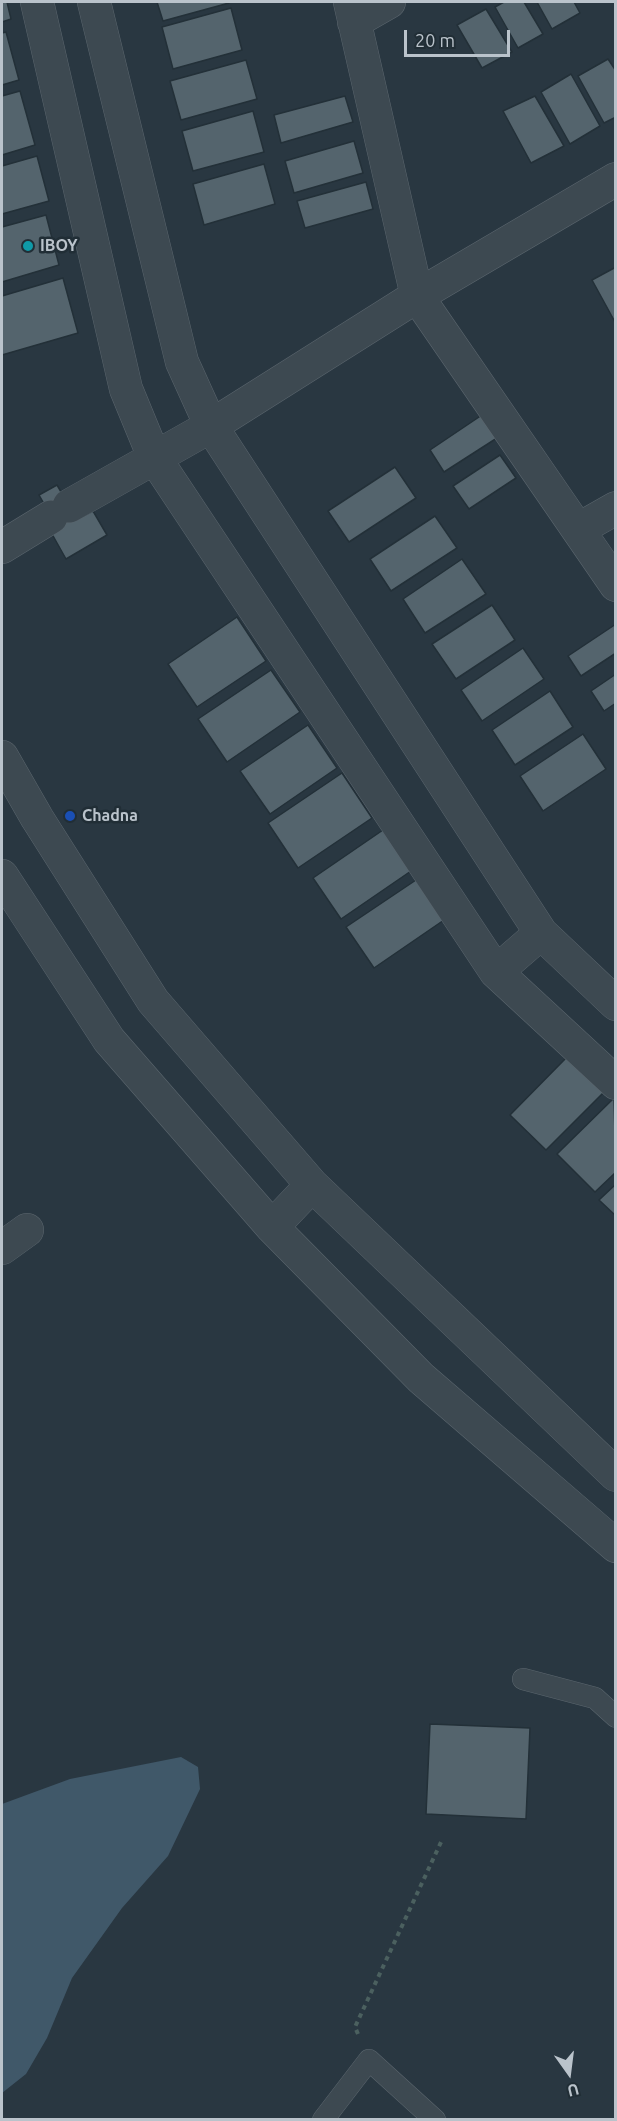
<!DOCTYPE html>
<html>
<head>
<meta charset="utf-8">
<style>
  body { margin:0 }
  #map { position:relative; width:617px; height:2121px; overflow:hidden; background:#293741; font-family:Ubuntu,sans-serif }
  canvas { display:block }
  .frame { position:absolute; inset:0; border:3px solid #bac3cb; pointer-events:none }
  .north { position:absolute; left:539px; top:2043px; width:60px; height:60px; -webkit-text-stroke:4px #212e36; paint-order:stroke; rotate:166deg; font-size:16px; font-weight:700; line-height:24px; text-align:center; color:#bac3cb }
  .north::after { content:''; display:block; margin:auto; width:21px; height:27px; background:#bac3cb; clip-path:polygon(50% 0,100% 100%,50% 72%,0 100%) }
  .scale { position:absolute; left:404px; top:30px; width:106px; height:27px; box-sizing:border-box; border:3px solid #bac3cb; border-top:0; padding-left:8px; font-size:18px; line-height:21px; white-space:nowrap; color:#bac3cb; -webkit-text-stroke:4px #212e36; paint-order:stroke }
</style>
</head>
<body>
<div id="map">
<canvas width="617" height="2121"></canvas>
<div class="frame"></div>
<div class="north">U</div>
<div class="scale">20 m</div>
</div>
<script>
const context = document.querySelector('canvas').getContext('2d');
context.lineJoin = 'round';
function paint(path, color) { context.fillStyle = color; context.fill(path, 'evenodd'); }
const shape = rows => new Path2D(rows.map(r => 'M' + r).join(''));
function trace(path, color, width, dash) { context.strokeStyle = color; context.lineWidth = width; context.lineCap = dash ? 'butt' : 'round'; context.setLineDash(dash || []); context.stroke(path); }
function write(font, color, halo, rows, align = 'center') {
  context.font = font + ' Ubuntu,sans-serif'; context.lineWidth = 5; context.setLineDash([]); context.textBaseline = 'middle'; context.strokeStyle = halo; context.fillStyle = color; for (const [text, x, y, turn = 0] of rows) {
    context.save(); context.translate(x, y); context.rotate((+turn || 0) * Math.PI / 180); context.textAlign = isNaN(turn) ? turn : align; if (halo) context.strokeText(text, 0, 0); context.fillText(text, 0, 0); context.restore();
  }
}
paint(shape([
  [181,1757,198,1767,200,1789,168,1856,122,1908,72,1978,47,2038,26,2074,2,2093,2,1804,70,1779]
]), '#405869');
const building = shape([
  [2,2,7,2,11,19,2,22,2,2],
  [157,2,229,2,229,3,163,21,157,2],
  [504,2,524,2,543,34,518,48,495,7,504,2],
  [537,2,574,2,580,13,552,29,537,2],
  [231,8,242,50,173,69,162,27,231,8],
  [486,9,512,52,482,68,457,25,486,9],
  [6,32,19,80,2,85,2,33,6,32],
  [608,59,616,71,616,117,604,123,578,76,608,59],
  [246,60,257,99,181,120,170,81,246,60],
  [571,74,600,126,570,144,541,92,571,74],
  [20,91,35,145,2,155,2,96,20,91],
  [345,96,353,122,281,143,274,115,345,96],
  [535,96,564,146,531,163,503,111,535,96],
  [253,111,264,152,193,171,182,131,253,111],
  [354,141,363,173,294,193,285,161,354,141],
  [37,156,49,201,2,214,2,166,37,156],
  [264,164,275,204,204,225,193,184,264,164],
  [366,182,373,209,305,228,297,201,366,182],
  [46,215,59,265,2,282,2,227,46,215],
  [616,267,616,322,615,322,592,280,616,267],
  [63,278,78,333,2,355,2,296,63,278],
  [482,415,497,438,444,472,430,450,482,415],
  [500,455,516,478,469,509,453,486,500,455],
  [395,467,416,498,349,542,328,511,395,467],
  [57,485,77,519,93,511,107,535,66,559,52,534,59,530,39,495,57,485],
  [435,516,457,548,391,591,370,559,435,516],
  [462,559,486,594,425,633,403,599,462,559],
  [492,605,515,640,456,679,432,644,492,605],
  [237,617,266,661,197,707,168,664,237,617],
  [616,624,616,653,581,676,568,656,616,624],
  [523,648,544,679,482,721,461,690,523,648],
  [271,670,300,712,227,762,198,719,271,670],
  [616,674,616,703,604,711,591,691,616,674],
  [550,691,573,727,515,765,492,730,550,691],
  [308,725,337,768,270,814,240,771,308,725],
  [583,734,606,769,543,811,520,776,583,734],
  [342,773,372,818,298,868,268,823,342,773],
  [383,830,411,871,341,919,313,878,383,830],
  [416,880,444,920,374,968,346,927,416,880],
  [568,1056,604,1092,546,1150,510,1115,568,1056],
  [614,1098,616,1172,595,1192,557,1154,614,1098],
  [616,1184,616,1216,599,1200,616,1184],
  [430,1724,530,1728,526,1819,426,1814,430,1724]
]);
paint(building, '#54646d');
trace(building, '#233038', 1.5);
const lane = shape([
  [523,1679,595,1698,616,1717],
  [323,2120,369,2060,435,2120]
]);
const street = shape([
  [37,2,126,389,154,457,496,972,616,1083],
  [94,2,182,362,211,426,541,933,616,1004],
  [350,2,417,296,616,585],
  [354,22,389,2],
  [69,506,211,426,417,296,616,179],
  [579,529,616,508],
  [2,547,51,517],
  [2,757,37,818,153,1001,312,1185,616,1475],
  [2,876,109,1040,272,1227,421,1378,616,1546],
  [496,972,541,933],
  [272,1227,312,1185],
  [2,1248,27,1230]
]);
trace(lane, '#5b666e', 22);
trace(street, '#5b666e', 34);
trace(shape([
  [358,2034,355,2027,442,1840]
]), '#4b605f', 4, [4.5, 4.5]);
trace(lane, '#3d4951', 21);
trace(street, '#3d4951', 33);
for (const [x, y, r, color] of [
  [28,246,6,"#0f9aa8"],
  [70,816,6,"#1a4fb4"]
]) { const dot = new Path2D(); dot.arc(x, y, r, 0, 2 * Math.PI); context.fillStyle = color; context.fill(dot); trace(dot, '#212e36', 2); }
write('bold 16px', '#bac3cb', '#212e36', [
  ["IBOY",40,246],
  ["Chadna",82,816]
], 'left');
</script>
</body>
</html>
